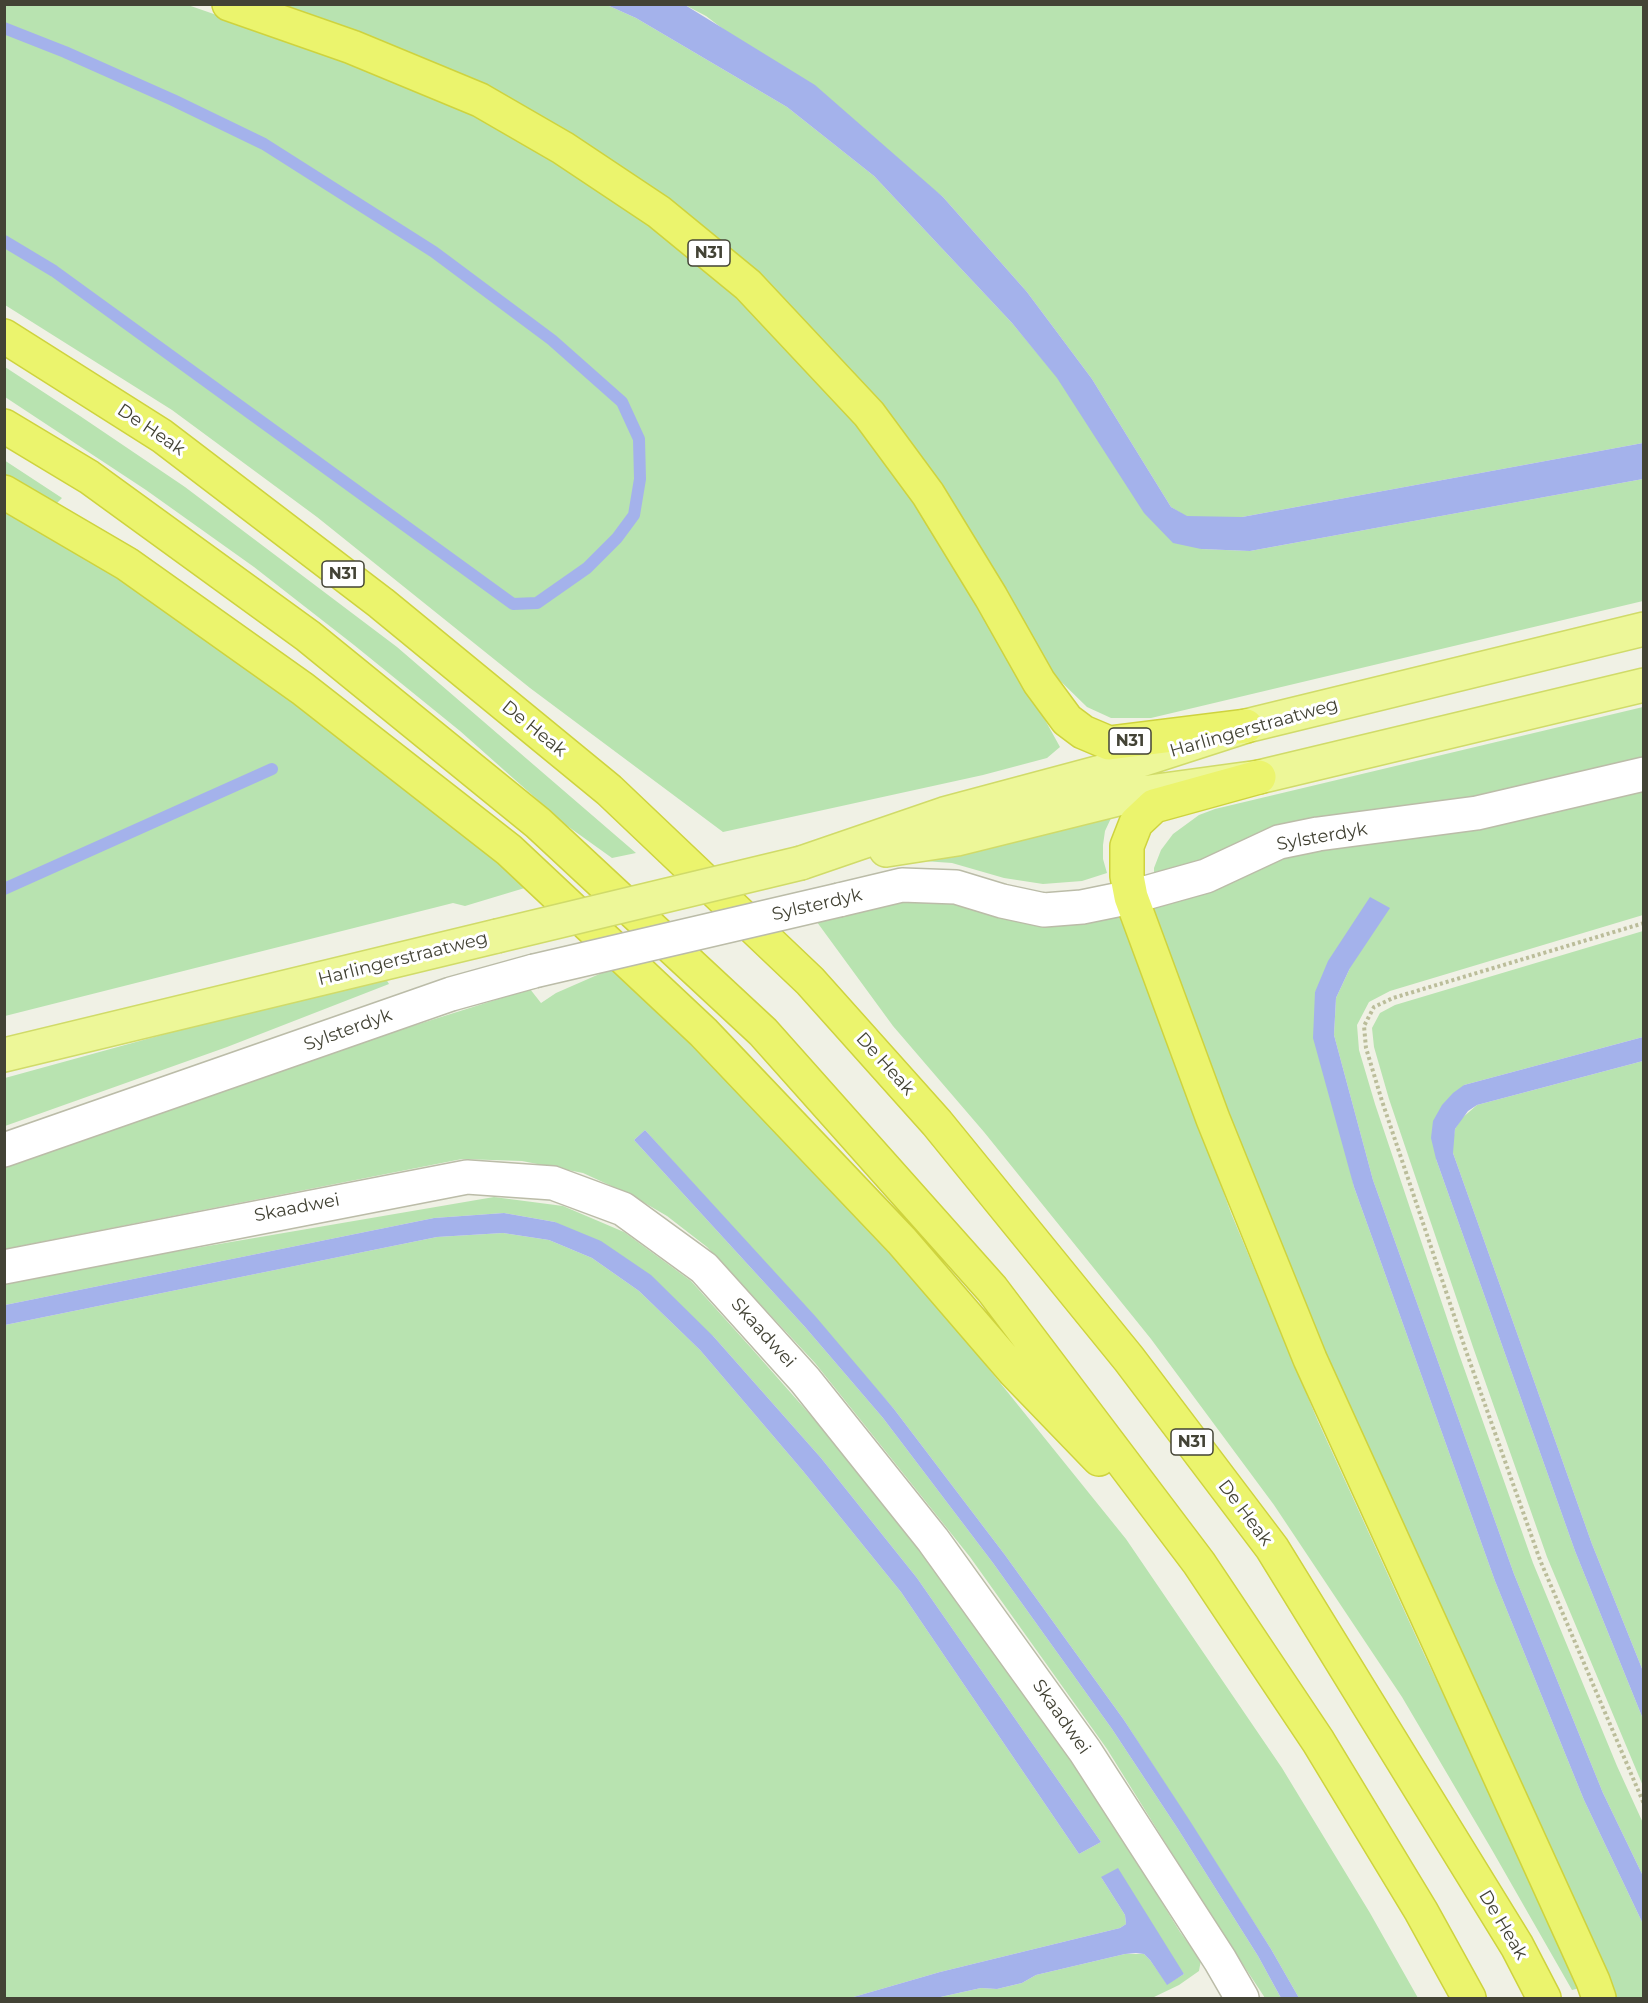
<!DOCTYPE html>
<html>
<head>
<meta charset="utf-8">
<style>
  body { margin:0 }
  #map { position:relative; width:1648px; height:2003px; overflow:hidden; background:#f0f1e5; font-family:Montserrat,sans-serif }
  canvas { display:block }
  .frame { position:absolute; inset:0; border:6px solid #434335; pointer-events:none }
</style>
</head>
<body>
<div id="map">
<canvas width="1648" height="2003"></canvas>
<div class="frame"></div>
</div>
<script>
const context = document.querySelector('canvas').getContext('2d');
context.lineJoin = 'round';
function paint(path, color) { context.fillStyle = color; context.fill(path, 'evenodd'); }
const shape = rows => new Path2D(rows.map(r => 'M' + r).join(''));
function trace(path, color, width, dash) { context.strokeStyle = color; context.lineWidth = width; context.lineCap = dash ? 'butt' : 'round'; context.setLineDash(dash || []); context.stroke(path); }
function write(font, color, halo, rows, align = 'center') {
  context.font = font + ' Montserrat,sans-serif'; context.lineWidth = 6; context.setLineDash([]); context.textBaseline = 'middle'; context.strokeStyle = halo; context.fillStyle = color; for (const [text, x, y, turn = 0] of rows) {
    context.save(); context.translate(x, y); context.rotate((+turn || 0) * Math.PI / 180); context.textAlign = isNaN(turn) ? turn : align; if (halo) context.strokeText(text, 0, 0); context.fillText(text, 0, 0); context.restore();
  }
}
paint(shape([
  [185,4,346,60,471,111,556,155,740,292,861,423,917,501,980,602,1060,747,1047,758,983,775,723,832,530,688,317,517,172,410,5,305,4,5],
  [269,5,607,5,636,18,787,107,874,176,1012,323,1201,549,1250,551,1643,479,1643,601,1151,718,1111,718,1087,707,1047,668,950,507,665,208],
  [685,5,1643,5,1643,443,1242,517,1187,517,1171,507,1092,379,1027,292,943,197,706,16],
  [5,367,80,416,185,487,397,647,636,853,612,858,566,825,460,731,354,645,254,567,146,490,5,397],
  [4,460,62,498,56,504,5,478],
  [4,511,109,571,240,661,367,756,528,887,465,906,453,903,5,1016],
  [1643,707,1643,759,1201,862,1154,875,1154,868,1161,850,1173,834,1199,815,1215,809],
  [1643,788,1643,915,1390,991,1369,1002,1357,1025,1359,1050,1375,1104,1459,1354,1533,1563,1617,1766,1643,1823,1643,1876,1603,1793,1514,1574,1373,1180,1334,1035,1336,998,1350,968,1315,992,1354,1187,1495,1581,1584,1800,1643,1924,1643,1998,1615,1998,1321,1355,1153,922,1154,906,1283,856],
  [1112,816,1105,831,1103,845,1103,859,1107,873,1082,881,1043,884,1004,878,952,863,910,860],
  [854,899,1122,911,1231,1213,1317,1419,1424,1654,1533,1882,1580,1988,1572,1990,1492,1850,1402,1697,1274,1505,1151,1339,984,1132,893,1026,814,918],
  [1643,931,1643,1037,1464,1085,1436,1159,1575,1551,1643,1719,1643,1786,1547,1557,1474,1350,1389,1099,1374,1047,1372,1028,1380,1013,1395,1005],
  [620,965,918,1281,1126,1539,1282,1768,1370,1913,1418,1998,1299,1998,1271,1949,1124,1720,1005,1555,894,1409,645,1130,634,1140,805,1327,883,1418,993,1563,1112,1729,1178,1829,1258,1956,1281,1998,1265,1998,1211,1916,1107,1749,970,1557,815,1363,707,1247,667,1216,631,1195,583,1173,522,1161,462,1159,5,1249,4,1165,403,1029,530,989,541,1003,556,993],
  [383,974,389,984,227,1047,5,1126,5,1078],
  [1643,1061,1643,1671,1592,1544,1453,1153,1453,1141,1455,1129,1461,1119,1477,1105],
  [494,1197,563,1206,624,1232,691,1281,753,1350,828,1435,903,1528,1083,1774,1180,1932,1201,1960,1199,1971,1179,1985,1152,1998,936,1998,981,1988,997,1989,1022,1983,1036,1975,1125,1954,1144,1954,1150,1960,1167,1984,1184,1974,1101,1877,1125,1915,1126,1924,1120,1928,940,1972,850,1998,5,1998,5,1325,437,1237,503,1233,549,1240,592,1258,639,1291,700,1350,803,1471,901,1592,1079,1854,1101,1842,917,1578,821,1458,714,1337,555,1222,504,1213,434,1218,5,1305,5,1284,120,1261]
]), '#b8e3b0');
paint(shape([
  [607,5,685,5,815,85,943,197,1027,292,1092,379,1171,507,1187,516,1242,517,1643,443,1643,479,1250,551,1201,549,1173,543,1144,513,1057,378,1012,323,874,176,787,107,636,18],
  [1370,897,1390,908,1350,968,1336,998,1334,1035,1373,1180,1514,1574,1603,1793,1643,1876,1643,1924,1584,1800,1495,1581,1354,1187,1313,1038,1315,992,1328,961],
  [1643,1037,1643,1061,1477,1105,1468,1111,1455,1129,1453,1153,1592,1544,1643,1671,1643,1719,1575,1551,1436,1159,1431,1138,1433,1121,1442,1105,1453,1093,1464,1085],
  [645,1130,816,1317,894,1409,1005,1555,1124,1720,1190,1821,1271,1949,1299,1998,1281,1998,1258,1956,1178,1829,1112,1729,993,1563,883,1418,805,1327,634,1140],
  [504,1213,555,1222,601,1241,651,1275,714,1337,821,1458,917,1578,1101,1842,1079,1854,901,1592,803,1471,700,1350,639,1291,592,1258,549,1240,503,1233,437,1237,5,1325,5,1305,434,1218],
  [1118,1868,1184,1974,1167,1985,1150,1960,1144,1954,1136,1953,1125,1954,1036,1975,1022,1983,997,1989,981,1988,936,1998,850,1998,940,1972,1120,1928,1126,1924,1125,1915,1101,1877]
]), '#a4b2eb');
trace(shape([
  [4,28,65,52,173,100,264,144,434,252,552,340,622,402,639,439,640,479,634,515,617,538,587,568,537,603,513,604,54,271,4,241],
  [4,889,272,769]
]), '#a4b2eb', 12);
const street = shape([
  [839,900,902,885,956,887,1002,901,1044,910,1082,907,1131,897,1206,876,1279,842,1318,834,1477,813,1644,774],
  [4,1150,451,994,534,971],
  [4,1267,467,1177,553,1183,623,1209,704,1268,805,1380,933,1540,1085,1751,1220,1960,1242,1998]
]);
const primary = shape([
  [886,850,957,839,1142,793,1259,777,1644,685],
  [801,863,944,814,1116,768,1246,726,1644,629],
  [4,1055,497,936]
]);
const highway = shape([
  [229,4,352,47,480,100,563,148,659,212,748,285,869,414,928,494,991,597,1039,682,1067,720,1083,732,1109,743,1246,726],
  [4,336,162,436,381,603,609,790,810,981,937,1123,1129,1359,1272,1548,1517,1946,1544,1998],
  [4,426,89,477,308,636,538,823,763,1032,992,1289,1199,1563,1318,1741,1421,1911,1469,1998],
  [4,492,127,564,303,689,509,850,704,1033,901,1240,1014,1371,1099,1459],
  [1259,777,1154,806,1136,823,1127,846,1127,876,1131,897,1213,1119,1310,1359,1593,1981,1599,1998]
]);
trace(street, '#bbbca8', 36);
trace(primary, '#d0db69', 36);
trace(highway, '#ced33e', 36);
trace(shape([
  [1644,923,1393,998,1374,1007,1364,1026,1366,1048,1382,1101,1466,1351,1540,1560,1644,1804]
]), '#bbbd9a', 4, [3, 3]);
trace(street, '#fff', 33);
trace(primary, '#edf798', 33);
trace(highway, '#ebf46d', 33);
const streetBridge = shape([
  [534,971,839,900]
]);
const primaryBridge = shape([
  [497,936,801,863]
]);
trace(streetBridge, '#bbbca8', 36, []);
trace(primaryBridge, '#d0db69', 36, []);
trace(streetBridge, '#fff', 33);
trace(primaryBridge, '#edf798', 33);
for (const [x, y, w] of [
  [709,253,42],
  [343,574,42],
  [1130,741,42],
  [1192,1442,42]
]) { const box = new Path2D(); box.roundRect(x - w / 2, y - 13, w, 26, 4.5); context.fillStyle = '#fff'; context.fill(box); trace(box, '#434335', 1.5); }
write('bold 16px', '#434335', null, [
  ["N31",709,253],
  ["N31",343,574],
  ["N31",1130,741],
  ["N31",1192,1442]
]);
write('18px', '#434335', '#fff', [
  ["De Heak",151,430,34],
  ["Harlingerstraatweg",1254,728,-16],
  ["De Heak",534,729,39],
  ["Sylsterdyk",1322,837,-10],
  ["Sylsterdyk",817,905,-13],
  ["Harlingerstraatweg",403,959,-14],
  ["Sylsterdyk",348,1030,-20],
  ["De Heak",885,1064,48],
  ["Skaadwei",297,1208,-11],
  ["Skaadwei",763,1333,48],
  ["De Heak",1245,1513,53],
  ["Skaadwei",1061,1717,55],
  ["De Heak",1503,1925,59]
]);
</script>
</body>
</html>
